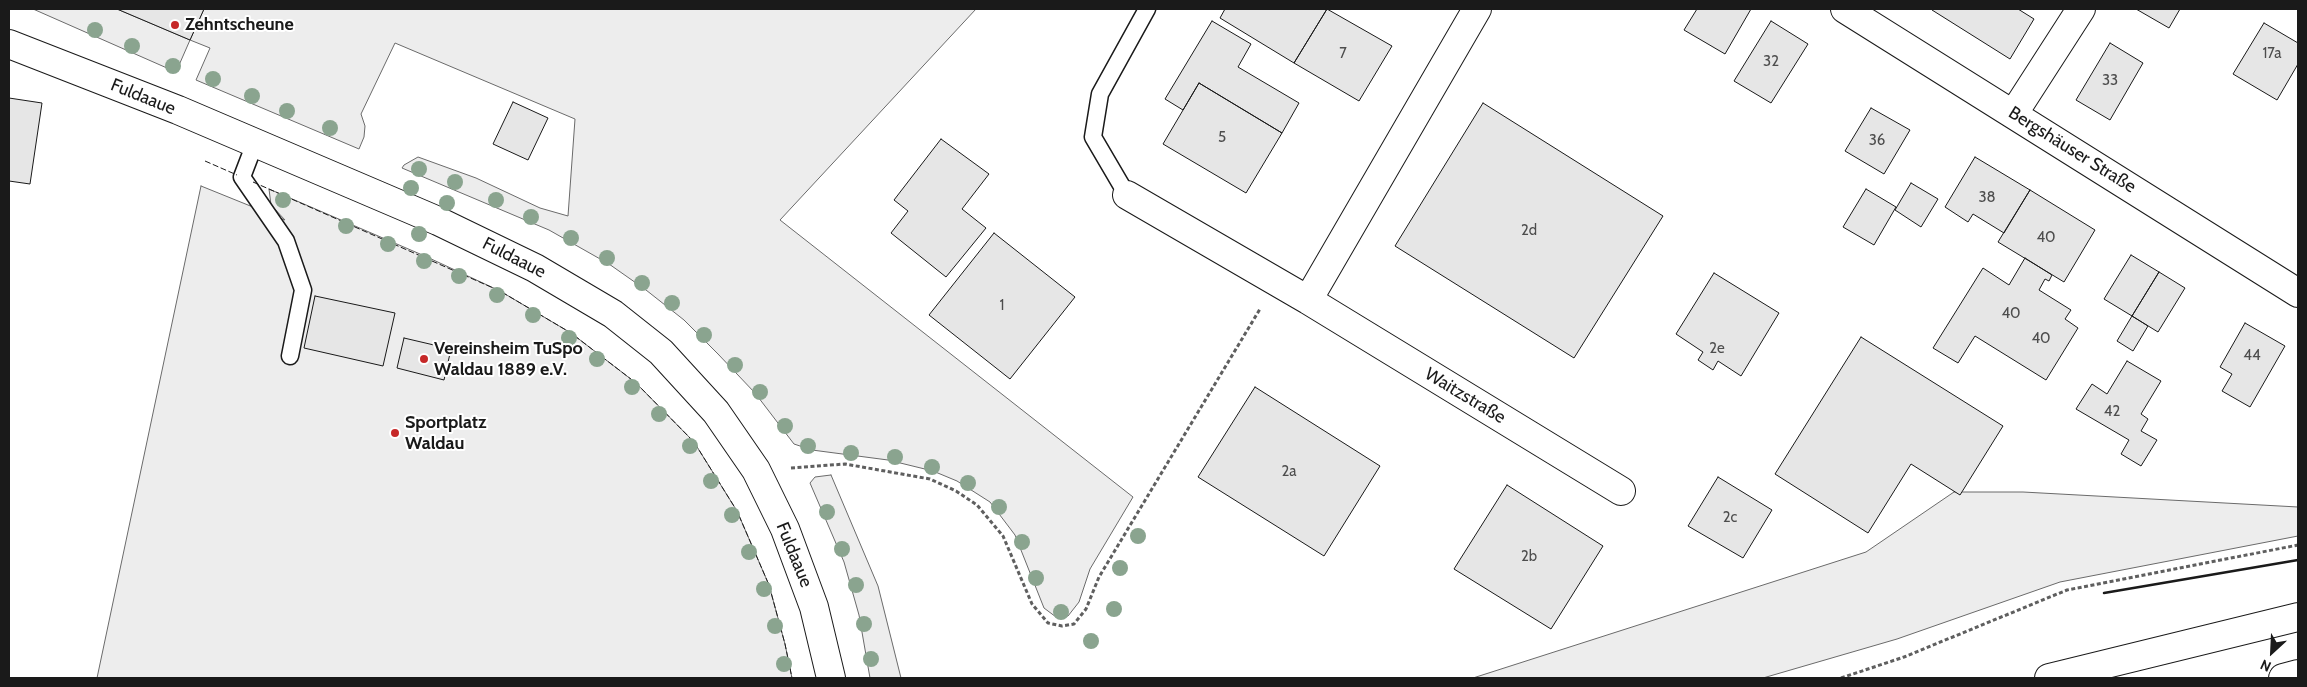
<!DOCTYPE html>
<html>
<head>
<meta charset="utf-8">
<style>
  body { margin:0 }
  #map { position:relative; width:2307px; height:687px; overflow:hidden; background:#fff; font-family:Cabin,sans-serif }
  canvas { display:block }
  .frame { position:absolute; inset:0; border:10px solid #1a1a1a; pointer-events:none }
  .north { position:absolute; left:2247px; top:627px; width:50px; height:50px; -webkit-text-stroke:4px #fff; paint-order:stroke; rotate:205deg; font-size:14px; font-weight:700; line-height:20px; text-align:center; color:#1a1a1a }
  .north::after { content:''; display:block; margin:auto; width:18px; height:22px; background:#1a1a1a; clip-path:polygon(50% 0,100% 100%,50% 72%,0 100%) }
</style>
</head>
<body>
<div id="map">
<canvas width="2307" height="687"></canvas>
<div class="frame"></div>
<div class="north">N</div>
</div>
<script>
const context = document.querySelector('canvas').getContext('2d');
context.lineJoin = 'round';
function paint(path, color) { context.fillStyle = color; context.fill(path, 'evenodd'); }
const shape = rows => new Path2D(rows.map(r => 'M' + r).join(''));
function trace(path, color, width, dash) { context.strokeStyle = color; context.lineWidth = width; context.lineCap = dash ? 'butt' : 'round'; context.setLineDash(dash || []); context.stroke(path); }
function write(font, color, halo, rows, align = 'center') {
  context.font = font + ' Cabin,sans-serif'; context.lineWidth = 4; context.setLineDash([]); context.textBaseline = 'middle'; context.strokeStyle = halo; context.fillStyle = color; for (const [text, x, y, turn = 0] of rows) {
    context.save(); context.translate(x, y); context.rotate((+turn || 0) * Math.PI / 180); context.textAlign = isNaN(turn) ? turn : align; if (halo) context.strokeText(text, 0, 0); context.fillText(text, 0, 0); context.restore();
  }
}
const built = shape([
  [33,9,117,9,190,40,204,9,976,9,780,220,1133,497,1090,569,1079,602,1068,616,1056,617,1044,608,1015,535,990,502,957,481,933,471,888,460,812,450,794,444,755,393,718,354,684,320,646,290,609,264,549,230,402,168,404,165,418,157,476,178,540,208,568,216,575,119,395,43,361,114,365,126,364,137,359,149,196,80,210,48,190,40,176,72,33,9],
  [201,186,285,220,271,205,269,189,427,257,500,291,571,333,636,383,694,442,737,511,769,585,785,644,792,678,97,678,201,186],
  [831,475,878,586,901,678,870,678,859,615,844,562,810,483,815,477,831,475],
  [1954,492,2023,492,2298,507,2298,536,2060,582,1897,639,1763,678,1473,678,1866,552,1954,492]
]);
paint(built, '#ededed');
trace(built, '#6a6a6a', 1);
const building = shape([
  [117,9,204,9,190,40,117,9],
  [1225,9,1327,9,1294,63,1220,18,1225,9],
  [1327,9,1392,46,1359,101,1294,63,1327,9],
  [1697,9,1751,9,1725,54,1684,30,1697,9],
  [1933,9,2018,9,2034,19,2010,59,1932,10,1933,9],
  [2136,9,2180,9,2169,28,2136,9],
  [1212,21,1251,44,1238,67,1299,103,1282,133,1199,83,1183,110,1165,99,1212,21],
  [1771,21,1808,44,1771,103,1734,81,1771,21],
  [2264,23,2298,43,2298,64,2277,100,2233,74,2264,23],
  [2110,43,2143,63,2110,120,2076,100,2110,43],
  [1199,83,1282,133,1246,193,1163,144,1199,83],
  [9,98,42,103,30,184,9,181,9,98],
  [513,102,548,118,528,160,493,144,513,102],
  [1483,103,1663,216,1574,358,1395,246,1483,103],
  [1871,108,1910,130,1884,174,1845,151,1871,108],
  [941,139,989,174,962,209,986,228,946,277,891,233,908,211,894,200,941,139],
  [1975,157,2030,190,2004,233,1973,214,1968,222,1945,207,1975,157],
  [1911,183,1938,199,1921,227,1895,210,1911,183],
  [1866,189,1896,207,1874,245,1843,227,1866,189],
  [2030,190,2095,230,2064,282,1998,242,2030,190],
  [994,233,1075,297,1010,379,929,315,994,233],
  [2131,255,2159,272,2132,316,2104,299,2131,255],
  [2025,258,2052,275,2049,281,2045,279,2039,290,2071,310,2065,319,2078,328,2046,380,1975,336,1958,363,1933,348,1983,268,2009,285,2025,258],
  [2159,272,2185,288,2158,332,2132,316,2159,272],
  [1714,273,1779,313,1741,376,1718,361,1713,370,1698,360,1703,352,1676,334,1714,273],
  [315,296,395,313,383,366,304,348,315,296],
  [2132,316,2148,326,2133,351,2117,341,2132,316],
  [2245,323,2285,346,2250,407,2222,391,2232,374,2220,367,2245,323],
  [1861,337,2003,426,1960,495,1911,464,1868,533,1775,474,1861,337],
  [404,338,451,349,444,380,397,368,404,338],
  [2127,361,2161,381,2141,414,2148,419,2141,431,2157,440,2141,466,2121,454,2129,440,2076,409,2092,384,2107,394,2127,361],
  [1255,387,1380,466,1324,556,1198,477,1255,387],
  [1718,477,1772,510,1743,558,1688,526,1718,477],
  [1507,485,1603,546,1551,629,1454,569,1507,485]
]);
paint(building, '#e6e6e6');
trace(building, '#1a1a1a', 1);
const lane = shape([
  [255,143,242,177,286,241,303,290,290,356],
  [1127,195,1093,137,1100,94,1147,9]
]);
const street = shape([
  [1845,9,2298,293],
  [9,44,178,110,438,221,535,268,613,314,661,352,716,412,756,470,785,529,814,607,831,678],
  [2014,113,2081,9],
  [1127,195,1308,300,1621,491],
  [1308,300,1477,9]
]);
const primary = shape([
  [2049,678,2298,617],
  [2283,678,2298,674]
]);
trace(lane, '#1a1a1a', 19);
trace(street, '#1a1a1a', 30);
trace(primary, '#1a1a1a', 30);
trace(shape([
  [791,468,845,464,930,479,956,491,977,505,1003,536,1032,604,1048,623,1062,626,1074,624,1086,609,1099,577,1260,309],
  [1841,678,1904,657,2067,590,2298,545]
]), '#5f5f5f', 3, [4, 2.5]);
trace(lane, '#fff', 16);
trace(street, '#fff', 28);
trace(primary, '#fff', 28);
trace(shape([
  [205,161,237,175],
  [253,182,500,291,571,333,636,383,694,442,737,511,769,585,785,644,792,678]
]), '#1a1a1a', 1, [6, 2.5]);
trace(shape([
  [2104,593,2298,560]
]), '#1a1a1a', 2.5);
context.fillStyle = '#8aa48f';
for (const [x, y] of [
  [95,30],
  [132,46],
  [173,66],
  [213,79],
  [252,96],
  [287,111],
  [330,128],
  [419,169],
  [455,182],
  [411,188],
  [283,200],
  [496,200],
  [447,203],
  [531,217],
  [346,226],
  [419,234],
  [571,238],
  [388,244],
  [607,258],
  [424,261],
  [459,276],
  [642,283],
  [497,295],
  [672,303],
  [533,315],
  [704,335],
  [569,338],
  [597,359],
  [735,365],
  [632,387],
  [760,392],
  [659,414],
  [785,426],
  [690,446],
  [808,446],
  [851,453],
  [895,457],
  [932,467],
  [711,481],
  [968,483],
  [999,507],
  [827,512],
  [732,515],
  [1138,536],
  [1022,542],
  [842,549],
  [749,552],
  [1120,568],
  [1036,578],
  [856,585],
  [764,589],
  [1114,609],
  [1061,612],
  [864,624],
  [775,626],
  [1091,641],
  [871,659],
  [784,664]
]) { context.beginPath(); context.arc(x, y, 8, 0, 2 * Math.PI); context.fill(); }
for (const [x, y, r, color] of [
  [175,25,5,"#c62828"],
  [424,359,5,"#c62828"],
  [395,433,5,"#c62828"]
]) { const dot = new Path2D(); dot.arc(x, y, r, 0, 2 * Math.PI); context.fillStyle = color; context.fill(dot); trace(dot, '#fff', 2); }
write('15px', '#4d4d4d', null, [
  ["7",1343,54],
  ["17a",2272,54],
  ["32",1771,62],
  ["33",2110,81],
  ["5",1222,138],
  ["36",1877,141],
  ["38",1987,198],
  ["2d",1529,231],
  ["40",2046,238],
  ["1",1002,306],
  ["40",2011,314],
  ["40",2041,339],
  ["2e",1717,349],
  ["44",2252,356],
  ["42",2112,412],
  ["2a",1289,472],
  ["2c",1730,518],
  ["2b",1529,557]
]);
write('bold 18px', '#1a1a1a', '#fff', [
  ["Zehntscheune",185,25],
  ["Vereinsheim TuSpo",434,349],
  ["Waldau 1889 e.V.",434,370],
  ["Sportplatz",405,423],
  ["Waldau",405,444]
], 'left');
write('18px', '#1a1a1a', '#fff', [
  ["Fuldaaue",143,97,22],
  ["Bergshäuser Straße",2072,150,32],
  ["Fuldaaue",514,258,27],
  ["Waitzstraße",1465,396,31],
  ["Fuldaaue",794,555,68]
]);
</script>
</body>
</html>
